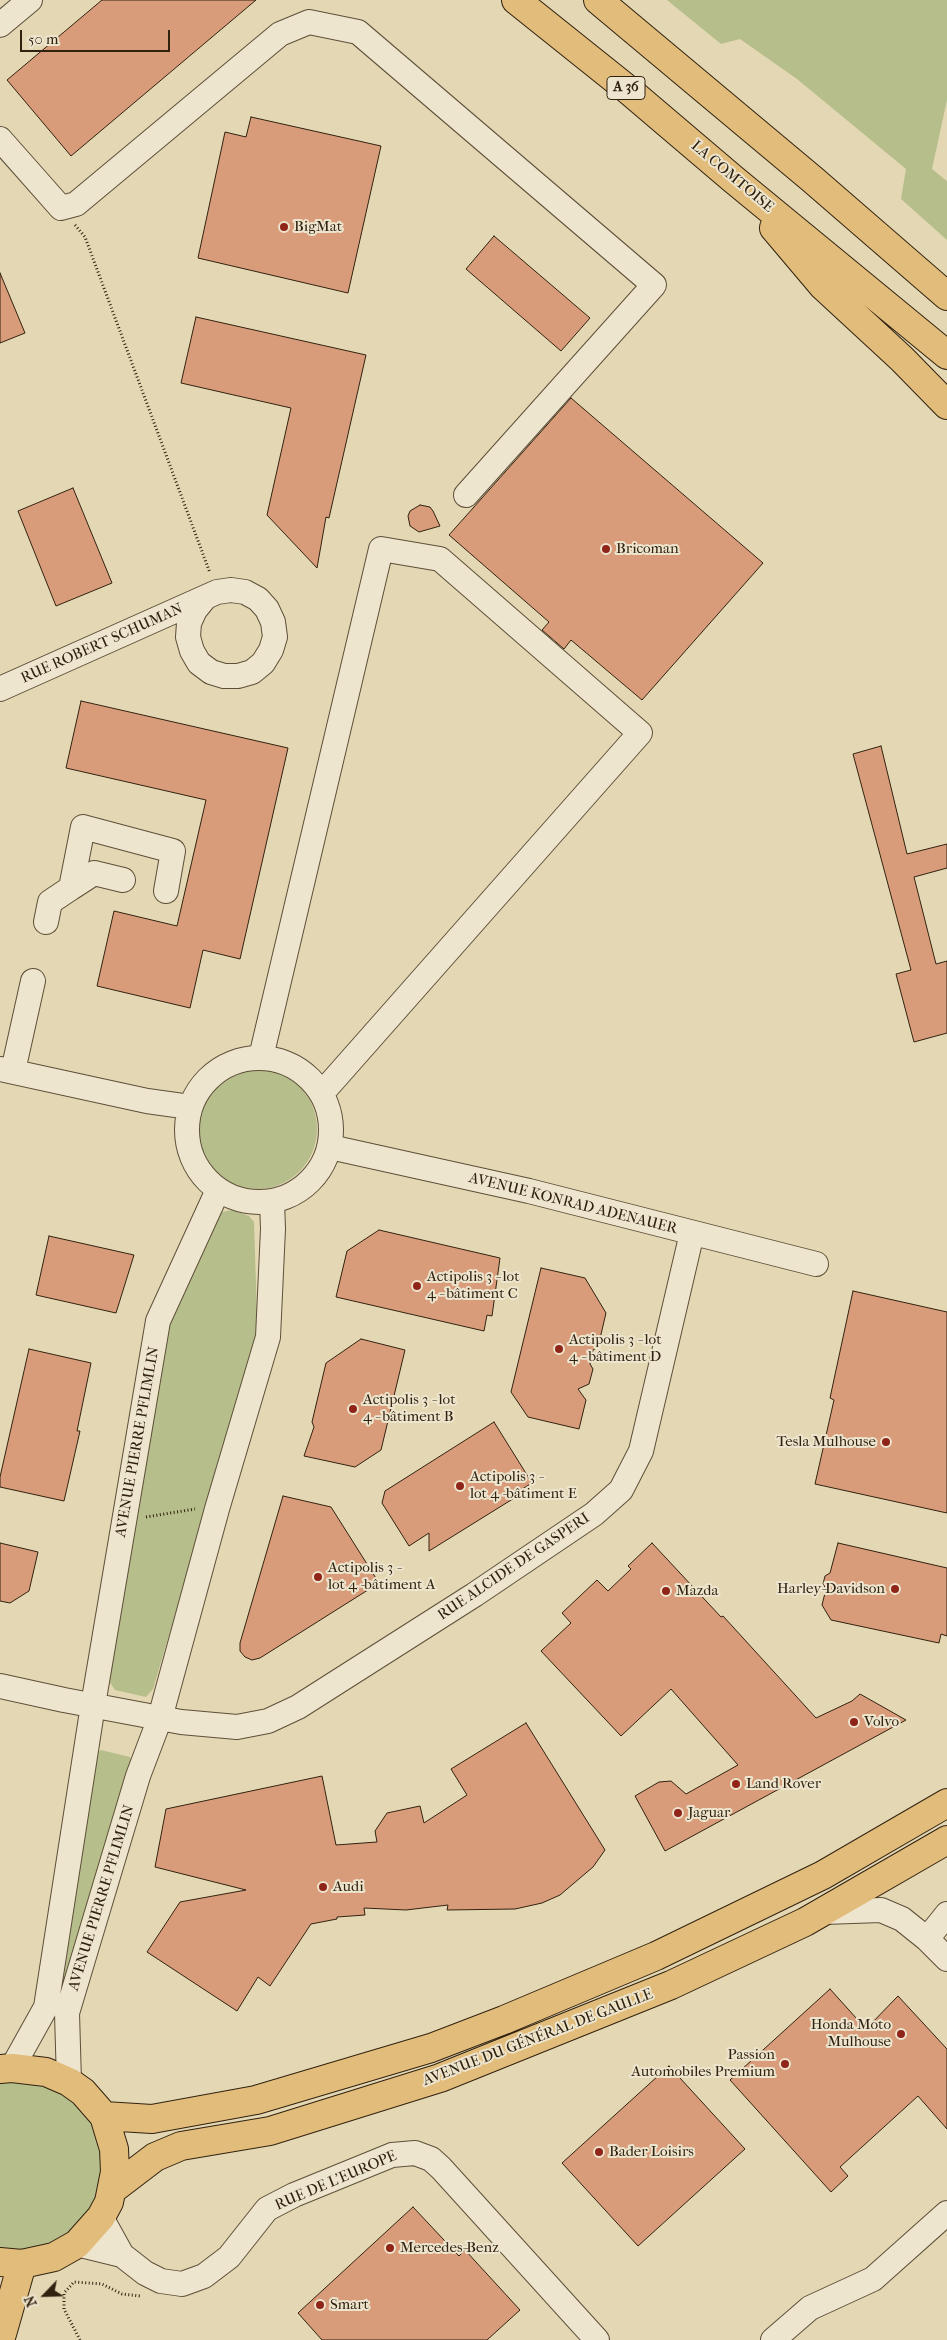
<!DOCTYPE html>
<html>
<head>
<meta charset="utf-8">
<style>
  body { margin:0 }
  #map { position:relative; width:947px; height:2340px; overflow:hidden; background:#e4d7b3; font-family:"IM FELL French Canon",serif }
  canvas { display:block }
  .north { position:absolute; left:20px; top:2270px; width:50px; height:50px; -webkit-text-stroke:4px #ede5ce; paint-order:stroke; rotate:246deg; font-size:14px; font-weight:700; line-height:20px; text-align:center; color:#312210 }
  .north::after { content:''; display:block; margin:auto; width:18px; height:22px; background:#312210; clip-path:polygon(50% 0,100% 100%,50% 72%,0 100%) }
  .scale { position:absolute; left:20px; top:30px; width:150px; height:22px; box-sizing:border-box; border:2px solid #312210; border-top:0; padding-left:6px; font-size:15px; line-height:18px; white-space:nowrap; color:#312210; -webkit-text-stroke:4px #ede5ce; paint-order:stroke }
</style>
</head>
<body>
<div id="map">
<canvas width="947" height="2340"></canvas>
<div class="north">N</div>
<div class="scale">50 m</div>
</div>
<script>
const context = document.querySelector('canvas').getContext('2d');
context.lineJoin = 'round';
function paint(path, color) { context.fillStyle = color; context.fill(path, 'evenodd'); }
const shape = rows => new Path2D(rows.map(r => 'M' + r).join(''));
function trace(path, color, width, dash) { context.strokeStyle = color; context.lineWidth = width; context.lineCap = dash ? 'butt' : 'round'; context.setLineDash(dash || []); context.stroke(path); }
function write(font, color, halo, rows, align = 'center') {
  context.font = font + ' "IM FELL French Canon",serif'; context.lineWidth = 4; context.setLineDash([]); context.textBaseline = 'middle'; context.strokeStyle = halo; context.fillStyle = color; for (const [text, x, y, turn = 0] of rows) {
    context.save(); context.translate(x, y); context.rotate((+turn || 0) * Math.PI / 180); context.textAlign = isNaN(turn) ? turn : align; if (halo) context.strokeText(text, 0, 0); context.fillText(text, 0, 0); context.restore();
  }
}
paint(shape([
  [667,0,947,0,947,100,932,169,947,181,947,240,901,199,906,169,797,79,740,39,721,44],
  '197 1129a60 60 0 1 1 120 0a60 60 0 1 1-120 0Z',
  [232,1210,249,1216,254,1222,257,1317,254,1349,153,1689,146,1697,115,1690,109,1681,167,1322,214,1218,222,1212],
  [101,1750,130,1757,133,1764,62,2004,54,2002,95,1755],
  [28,2078,71,2096,88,2114,99,2135,104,2154,101,2194,81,2227,45,2251,0,2253,0,2080]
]), '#b6be8b');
const building = shape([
  [102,0,256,0,71,156,7,80,102,0],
  [251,117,381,146,348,293,198,258,225,132,246,137,251,117],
  [494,236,590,318,561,351,466,269,494,236],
  [0,273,25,333,0,343,0,273],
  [196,317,366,355,329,518,326,517,317,568,267,515,291,408,181,383,196,317],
  [571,398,763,563,642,700,571,640,564,649,542,630,549,622,449,535,571,398],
  [73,488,112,583,56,606,18,511,73,488],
  [420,505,430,507,433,511,440,526,419,532,410,526,408,516,410,511,420,505],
  [81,701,288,748,240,959,203,950,190,1008,97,986,114,911,177,926,206,800,66,768,81,701],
  [881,746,907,854,947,844,947,868,914,877,936,964,947,961,947,1033,914,1042,896,974,911,970,853,754,881,746],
  [379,1230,500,1258,492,1316,487,1315,484,1331,336,1297,347,1251,379,1230],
  [49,1236,134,1255,116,1313,36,1295,49,1236],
  [541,1268,585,1278,606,1313,598,1347,593,1350,590,1364,593,1369,589,1384,578,1389,586,1400,579,1429,528,1417,511,1392,541,1268],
  [853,1291,947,1312,947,1513,815,1484,834,1400,830,1398,853,1291],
  [361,1339,405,1350,381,1450,355,1467,304,1456,314,1427,312,1422,326,1363,361,1339],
  [29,1349,91,1363,77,1431,80,1431,64,1501,0,1487,0,1477,29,1349],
  [494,1422,532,1483,522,1489,524,1492,429,1551,429,1533,409,1546,382,1503,385,1491,494,1422],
  [283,1496,331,1507,379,1583,260,1658,252,1660,245,1657,240,1651,240,1643,283,1496],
  [0,1543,38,1552,29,1591,10,1603,0,1601,0,1543],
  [652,1543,721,1617,723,1616,816,1718,852,1701,860,1694,906,1720,665,1851,635,1796,659,1782,671,1781,686,1794,738,1765,671,1689,621,1736,541,1651,571,1623,562,1613,597,1580,608,1591,631,1569,628,1566,652,1543],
  [838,1543,947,1568,947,1636,941,1634,939,1643,831,1620,822,1605,826,1589,823,1584,825,1576,830,1573,838,1543],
  [526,1723,605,1850,593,1867,560,1895,542,1903,515,1909,447,1910,448,1905,406,1910,364,1908,365,1915,337,1917,337,1919,311,1924,270,1986,258,1977,237,2011,147,1952,180,1902,246,1890,155,1867,166,1809,322,1776,336,1845,377,1842,375,1831,387,1813,420,1806,424,1823,467,1795,451,1769,526,1723],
  [830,1989,866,2029,898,1996,947,2049,947,2129,918,2096,840,2167,848,2176,831,2192,730,2080,830,1989],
  [669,2066,745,2149,638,2246,562,2163,669,2066],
  [413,2207,459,2256,465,2250,520,2310,487,2340,322,2340,298,2313,413,2207]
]);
paint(building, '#d99c7a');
trace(building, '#312210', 1);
const minor = shape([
  [0,25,30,0],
  [0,139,61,208,76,204,280,34,309,22,358,32,654,285,466,495],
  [0,689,217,592,231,590,245,592,258,599,267,609,273,622,275,637,271,650,263,663,252,672,238,676,224,676,211,672,199,663,192,651,188,637,189,623,195,610,204,599],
  [123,880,94,873,71,888,83,827,173,851,166,891],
  [46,922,50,902,71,888],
  [261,1057,381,549,440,559,640,733,322,1093],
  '187 1130a72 72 0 1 1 144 0a72 72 0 1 1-144 0Z',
  [0,1069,147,1101,190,1107],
  [13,1071,33,981],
  [330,1147,529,1191,816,1264],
  [0,1686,64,1700,181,1722,237,1727,268,1721,298,1707,474,1595,594,1514,621,1490,641,1451,692,1233],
  [824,1912,881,1910,902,1919,927,1939,947,1959],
  [927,1939,947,1914],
  [12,2068,46,2007,93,1705,158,1321,218,1190],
  [69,2082,67,2013,138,1776,160,1718,217,1509,268,1337,273,1229,272,1202],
  [101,2217,122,2255,145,2273,161,2281,182,2284,204,2276,229,2257,267,2209,294,2195,392,2155,415,2153,431,2159,441,2168,597,2340],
  [77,2244,122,2255],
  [773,2340,810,2308,873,2279,947,2213]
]);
const major = shape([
  [0,2069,12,2068,46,2072,69,2082,83,2092,104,2116,114,2149,115,2172,109,2202,101,2217,77,2244,54,2257,22,2264,0,2262],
  [104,2116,152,2119,256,2100,431,2048,504,2020,656,1956,823,1875,947,1803],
  [113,2189,155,2157,181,2146,270,2131,440,2078,671,1985,805,1922,947,1840],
  [2,2334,22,2264]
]);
const highway = shape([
  [516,0,626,88,733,179,947,355],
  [598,0,812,179,947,296],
  [774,228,823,286,902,359,947,405]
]);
trace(minor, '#5e4f39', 26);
trace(major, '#312210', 30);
trace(highway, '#312210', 30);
trace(shape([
  [75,225,85,237,210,573],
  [146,1517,195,1509],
  [80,2340,64,2309,64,2293,74,2282,102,2284,122,2294,140,2296]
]), '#312210', 3, [1, 2.5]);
trace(minor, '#ede5ce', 24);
trace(major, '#e2bc7a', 28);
trace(highway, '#e2bc7a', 28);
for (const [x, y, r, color] of [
  [284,227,5,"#8f2418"],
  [606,549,5,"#8f2418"],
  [417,1286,5,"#8f2418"],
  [559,1349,5,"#8f2418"],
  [353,1409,5,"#8f2418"],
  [886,1442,5,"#8f2418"],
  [460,1486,5,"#8f2418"],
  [318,1577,5,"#8f2418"],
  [895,1589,5,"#8f2418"],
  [666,1591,5,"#8f2418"],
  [854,1722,5,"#8f2418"],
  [736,1784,5,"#8f2418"],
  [678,1813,5,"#8f2418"],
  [323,1887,5,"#8f2418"],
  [901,2034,5,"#8f2418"],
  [785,2064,5,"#8f2418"],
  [599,2152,5,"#8f2418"],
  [390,2248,5,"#8f2418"],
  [320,2305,5,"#8f2418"]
]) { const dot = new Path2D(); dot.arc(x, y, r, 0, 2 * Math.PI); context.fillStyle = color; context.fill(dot); trace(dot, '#ede5ce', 2); }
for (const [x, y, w] of [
  [626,88,38]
]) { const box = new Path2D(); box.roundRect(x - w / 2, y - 11.5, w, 23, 4); context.fillStyle = '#ede5ce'; context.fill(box); trace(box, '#312210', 1); }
write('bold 14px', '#312210', null, [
  ["A 36",626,88]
]);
write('15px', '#312210', '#ede5ce', [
  ["LA COMTOISE",732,177,40],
  ["RUE ROBERT SCHUMAN",102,644,-24],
  ["AVENUE KONRAD ADENAUER",573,1204,14],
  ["AVENUE PIERRE PFLIMLIN",138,1442,-80],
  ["RUE ALCIDE DE GASPERI",514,1567,-34],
  ["AVENUE PIERRE PFLIMLIN",102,1898,-73],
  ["AVENUE DU GÉNÉRAL DE GAULLE",538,2038,-21],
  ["RUE DE L'EUROPE",336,2181,-23]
]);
write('15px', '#312210', '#ede5ce', [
  ["BigMat",294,227],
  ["Bricoman",616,549],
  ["Actipolis 3 - lot",427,1277],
  ["4 - bâtiment C",427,1294],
  ["Actipolis 3 - lot",569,1340],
  ["4 - bâtiment D",569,1357],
  ["Actipolis 3 - lot",363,1400],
  ["4 - bâtiment B",363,1417],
  ["Tesla Mulhouse",876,1442,"right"],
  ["Actipolis 3 -",470,1477],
  ["lot 4 -bâtiment E",470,1494],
  ["Actipolis 3 -",328,1568],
  ["lot 4 -bâtiment A",328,1585],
  ["Harley-Davidson",885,1589,"right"],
  ["Mazda",676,1591],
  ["Volvo",864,1722],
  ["Land Rover",746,1784],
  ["Jaguar",688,1813],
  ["Audi",333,1887],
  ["Honda Moto",891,2025,"right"],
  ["Mulhouse",891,2042,"right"],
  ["Passion",775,2055,"right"],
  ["Automobiles Premium",775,2072,"right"],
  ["Bader Loisirs",609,2152],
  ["Mercedes-Benz",400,2248],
  ["Smart",330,2305]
], 'left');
</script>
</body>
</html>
